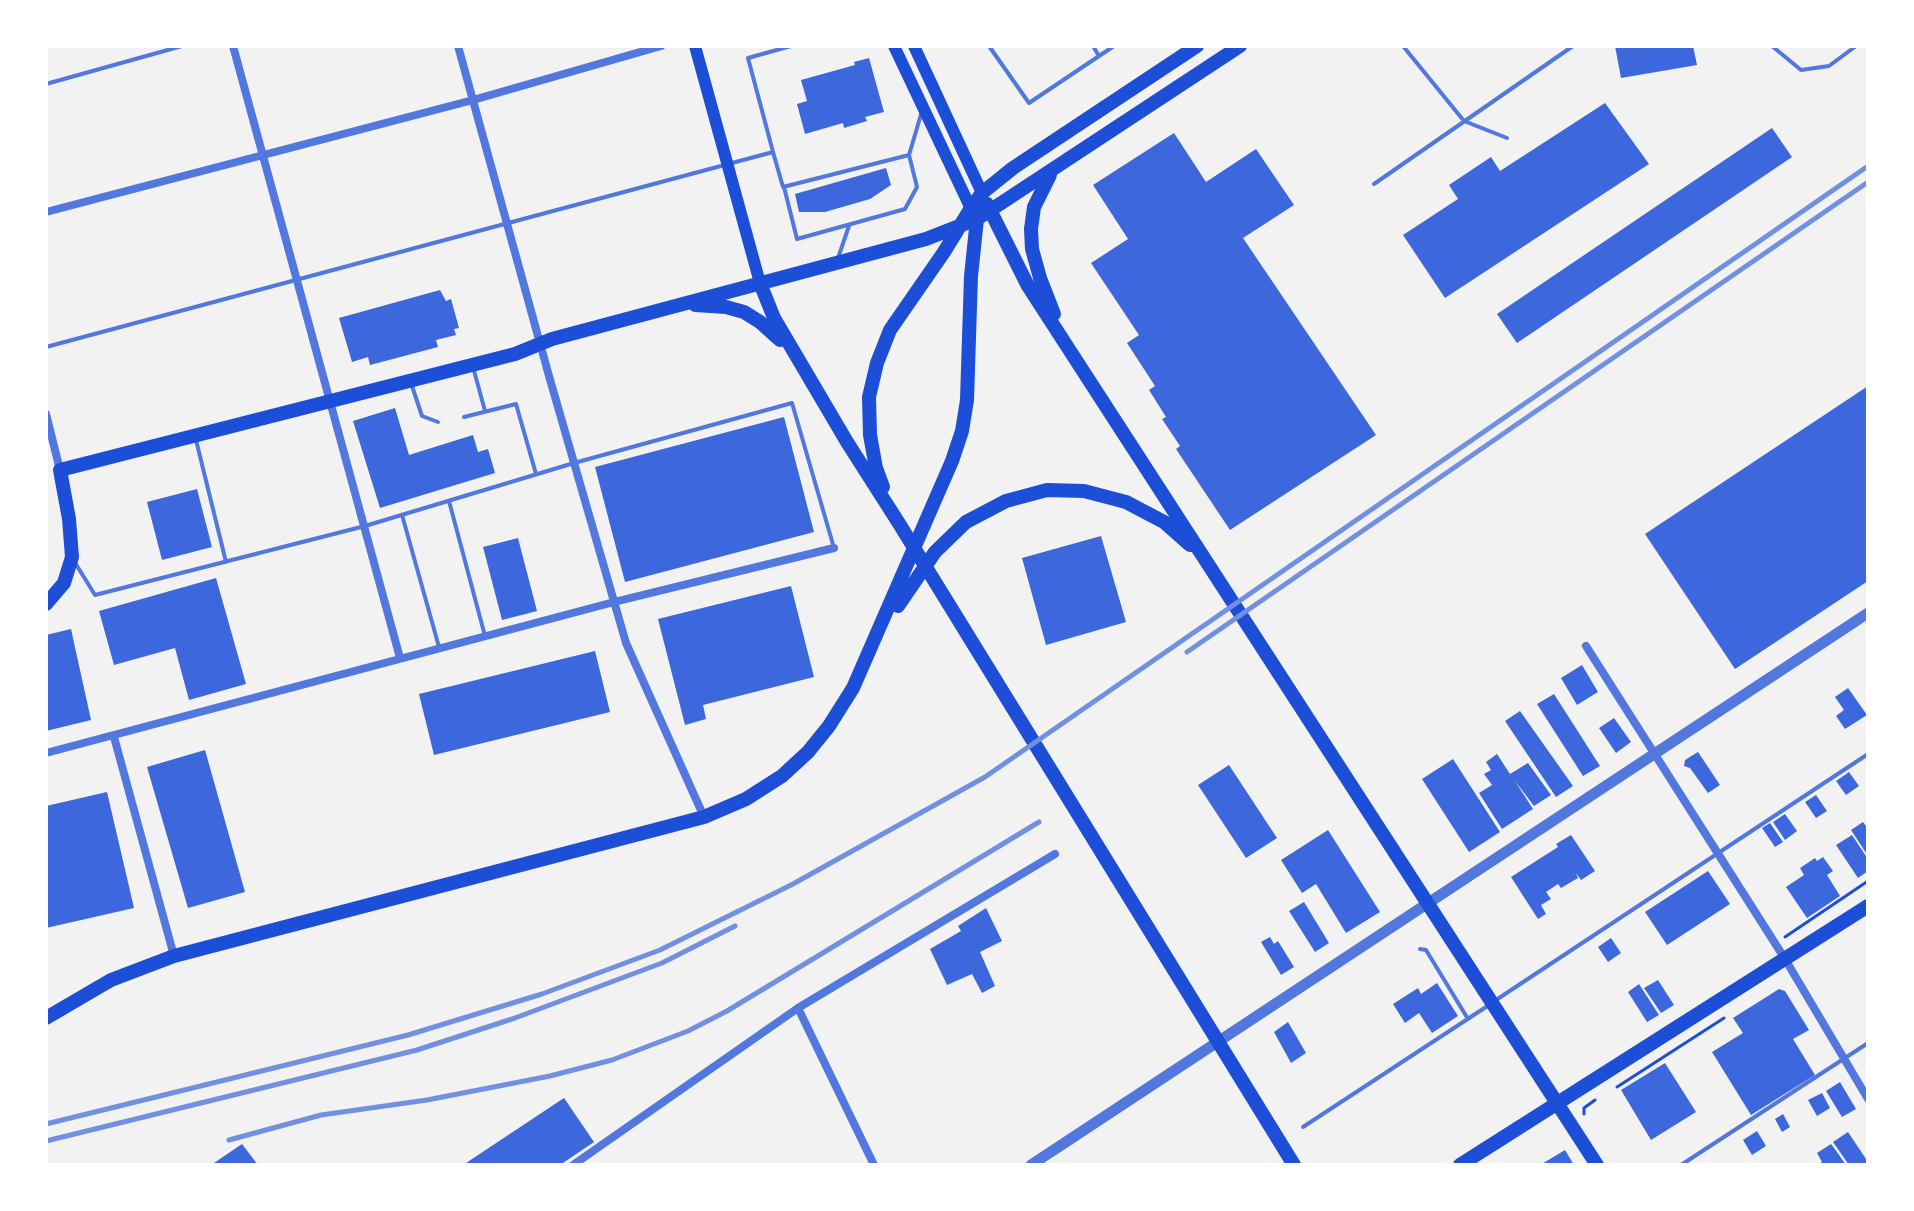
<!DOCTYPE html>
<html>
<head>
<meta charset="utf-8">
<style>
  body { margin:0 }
  #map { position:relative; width:1914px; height:1211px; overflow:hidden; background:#f2f2f2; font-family:Barlow,sans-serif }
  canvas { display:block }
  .frame { position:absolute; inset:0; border:48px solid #fff; pointer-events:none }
</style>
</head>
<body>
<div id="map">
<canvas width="1914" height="1211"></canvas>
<div class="frame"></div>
</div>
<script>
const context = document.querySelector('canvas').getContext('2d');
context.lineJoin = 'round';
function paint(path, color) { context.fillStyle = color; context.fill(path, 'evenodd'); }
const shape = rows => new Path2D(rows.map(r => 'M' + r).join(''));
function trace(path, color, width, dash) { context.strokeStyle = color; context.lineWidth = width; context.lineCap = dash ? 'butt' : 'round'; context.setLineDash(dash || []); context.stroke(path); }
paint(shape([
  [1615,46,1693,46,1697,65,1621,78],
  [869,58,884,112,865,117,867,121,844,128,843,123,805,134,797,104,807,101,801,80,855,65,854,62],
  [1605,103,1649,164,1445,298,1403,235,1458,199,1449,185,1491,157,1500,171],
  [1772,128,1792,157,1517,343,1497,314],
  [1174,133,1206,182,1256,149,1294,205,1243,238,1376,435,1230,530,1176,449,1180,446,1162,419,1166,417,1149,390,1155,386,1127,343,1139,335,1091,263,1128,239,1093,185],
  [886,168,891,185,870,199,825,212,799,212,795,194],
  [440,290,446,301,451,299,459,328,454,329,456,335,436,340,438,347,370,365,368,357,352,362,339,318],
  [1868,386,1868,581,1735,669,1645,534],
  [395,408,409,455,473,435,478,452,488,449,495,473,380,508,353,421],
  [784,417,814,532,625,582,595,467],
  [197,489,212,547,162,560,147,502],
  [1101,536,1126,622,1046,645,1022,558],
  [518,538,537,611,502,620,483,547],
  [216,578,246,684,189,700,175,648,114,665,99,611],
  [791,586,814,677,703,705,706,719,685,725,658,619],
  [71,629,91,720,46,731,46,635],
  [595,651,610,712,434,755,419,694],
  [1582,665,1598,692,1577,705,1561,678],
  [1848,688,1867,715,1845,729,1836,716,1844,710,1835,697],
  [1554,694,1600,766,1583,776,1537,704],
  [1520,711,1573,786,1556,797,1505,721],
  [1614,718,1631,742,1616,753,1599,728],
  [205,750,245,892,188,908,147,767],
  [1698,752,1720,785,1708,793,1690,768,1684,766,1685,760],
  [1497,754,1510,774,1528,763,1551,795,1534,806,1515,781,1533,809,1502,829,1479,793,1492,785,1484,774,1491,770,1486,762],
  [1453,759,1500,832,1469,852,1422,779],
  [1229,765,1277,838,1246,858,1198,785],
  [1849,772,1859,786,1846,795,1836,781],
  [107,792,134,908,46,928,46,806],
  [1816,795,1827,811,1816,818,1805,802],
  [1785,814,1797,831,1785,840,1773,822],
  [1863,822,1868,829,1868,856,1851,830],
  [1770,823,1783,842,1775,847,1762,828],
  [1328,830,1380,912,1346,933,1316,884,1302,893,1281,860],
  [1571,835,1595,871,1581,880,1576,873,1578,878,1561,888,1558,884,1546,892,1551,899,1541,905,1546,914,1538,919,1511,877,1558,847,1556,844],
  [1852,835,1868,859,1868,871,1858,878,1836,845],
  [1823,857,1833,871,1827,875,1840,896,1807,918,1786,887,1804,875,1800,868,1815,858,1817,861],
  [1708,871,1730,904,1667,945,1645,912],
  [1304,902,1329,943,1315,952,1289,911],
  [986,908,1002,941,980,952,995,986,982,993,972,974,947,985,930,949,961,931,958,926],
  [1270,937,1274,944,1278,941,1294,967,1281,975,1261,942],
  [1611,938,1621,953,1608,962,1598,947],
  [1658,980,1674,1005,1661,1013,1644,988],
  [1437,983,1458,1016,1432,1033,1419,1013,1405,1023,1393,1004,1418,988,1421,994],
  [1639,984,1659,1015,1647,1022,1628,992],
  [1779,989,1785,991,1809,1030,1793,1039,1815,1075,1751,1115,1712,1052,1743,1033,1733,1018],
  [1288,1022,1306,1053,1291,1063,1274,1032],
  [1665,1063,1696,1112,1651,1140,1621,1090],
  [1840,1082,1856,1109,1842,1117,1826,1091],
  [1822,1093,1830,1108,1817,1116,1808,1100],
  [564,1098,594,1142,560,1165,463,1165],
  [1783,1114,1790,1127,1782,1132,1775,1119],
  [1757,1131,1766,1146,1752,1155,1743,1140],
  [1848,1132,1868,1162,1865,1165,1849,1165,1833,1142],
  [242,1144,258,1165,211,1165],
  [1831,1144,1837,1152,1846,1165,1817,1165,1822,1162,1817,1153],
  [1565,1150,1574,1165,1540,1165]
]), '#3d67dc');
trace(shape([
  [1785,937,1868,881],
  [1617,1087,1724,1018],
  [1584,1114,1584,1108,1595,1100]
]), '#1d4ed8', 3);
trace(shape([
  [989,46,1029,103,1114,46],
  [1093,46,1099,56],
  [1403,46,1464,121,1507,138],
  [1772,46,1801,70,1829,66,1856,46],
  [46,84,182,46],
  [773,152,748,58,791,46],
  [1374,184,1573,46],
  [784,187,797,239,905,209,917,187,909,155,922,111],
  [838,258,849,226],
  [46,347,773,152,783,187,909,155],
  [473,367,485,411],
  [411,383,422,416,438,422],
  [464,417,516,404,536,474],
  [196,440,226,562],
  [449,501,485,636],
  [402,515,439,647],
  [74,561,95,595,365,526,574,463,792,403,834,548],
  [1420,949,1426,950,1468,1019],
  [1496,1000,1868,754],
  [1303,1127,1489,1005],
  [1681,1165,1868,1043]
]), '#5277de', 4);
trace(shape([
  [233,46,400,658],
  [458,46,549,376,626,643,704,817],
  [46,212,473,100,661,46],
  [46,414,60,470],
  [1586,646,1785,959,1868,1099],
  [114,737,174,956],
  [46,753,614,602,834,548],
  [798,1008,874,1165],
  [573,1165,798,1008,1055,854]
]), '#5277de', 8);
trace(shape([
  [1031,1165,1868,613]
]), '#5277de', 11);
trace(shape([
  [695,46,760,283],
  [894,46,973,213],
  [914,46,982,193]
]), '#1d4ed8', 12);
trace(shape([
  [1050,175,1034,207,1031,229,1032,249,1040,278,1054,314],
  [987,204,1028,286,1597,1165],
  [760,283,774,318,847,442,900,525,1294,1165],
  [695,305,726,307,744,312,760,322,780,340],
  [883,487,876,468,870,435,869,397,877,363,890,330,944,252,971,208,982,193,1013,168,1197,46],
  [46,604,64,583,72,557,69,519,60,470,515,354,552,339,926,239,977,219,1240,46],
  [898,606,935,552,966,522,1006,501,1047,490,1084,491,1126,502,1164,522,1190,545],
  [46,1018,111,980,174,956,704,817,746,799,782,776,808,752,829,726,853,688,952,461,962,431,967,400,971,276,977,219],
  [1460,1165,1868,906]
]), '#1d4ed8', 14);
trace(shape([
  [977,219,982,193]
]), '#1d4ed8', 14);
trace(shape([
  [1187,652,1868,182],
  [46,1124,408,1035,542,994,660,950,793,884,985,777,1868,166],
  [229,1140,321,1115,427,1100,550,1076,612,1060,688,1031,727,1011,1039,822],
  [46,1141,417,1050,515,1018,662,963,735,926]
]), '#7290e2', 5);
</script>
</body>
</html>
